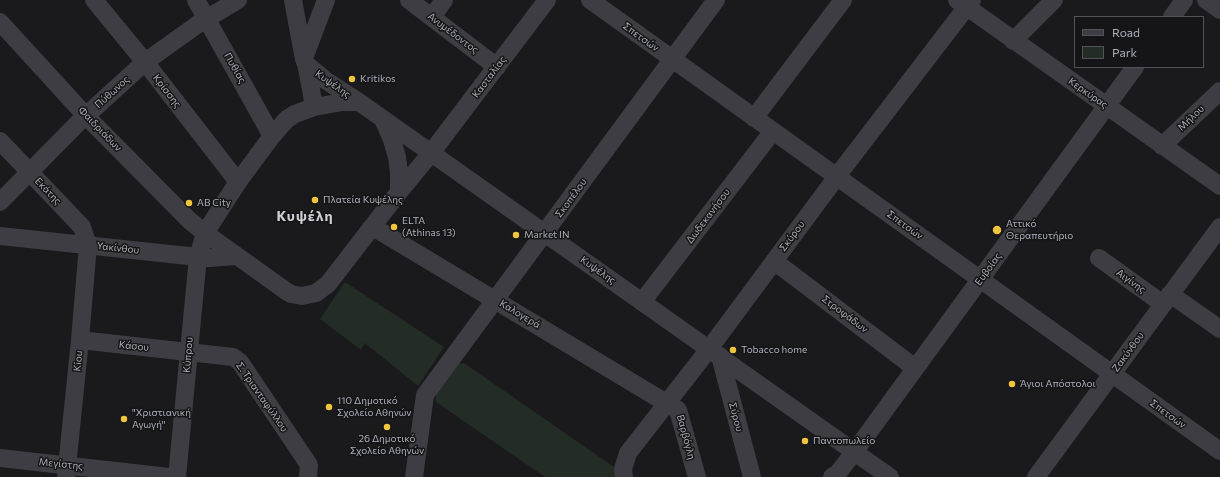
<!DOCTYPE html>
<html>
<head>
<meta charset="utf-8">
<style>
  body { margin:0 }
  #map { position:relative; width:1220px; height:477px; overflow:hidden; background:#1a1a1c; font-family:Commissioner,sans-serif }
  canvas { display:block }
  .legend { position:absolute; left:1074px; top:16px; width:130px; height:52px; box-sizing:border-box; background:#151517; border:1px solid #525359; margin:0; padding:5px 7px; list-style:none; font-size:12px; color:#adb0bb }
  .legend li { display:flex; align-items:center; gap:8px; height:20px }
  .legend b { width:20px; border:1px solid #525359 }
</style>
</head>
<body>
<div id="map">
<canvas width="1220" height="477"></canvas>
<ul class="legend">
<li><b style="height:5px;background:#3d3d43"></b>Road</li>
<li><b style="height:11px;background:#242c26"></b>Park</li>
</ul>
</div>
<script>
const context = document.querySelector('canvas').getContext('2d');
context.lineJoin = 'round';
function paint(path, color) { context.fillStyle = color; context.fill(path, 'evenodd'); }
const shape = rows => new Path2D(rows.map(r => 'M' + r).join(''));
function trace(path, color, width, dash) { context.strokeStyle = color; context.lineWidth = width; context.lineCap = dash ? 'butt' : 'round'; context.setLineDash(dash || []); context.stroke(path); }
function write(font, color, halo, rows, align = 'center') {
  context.font = font + ' Commissioner,sans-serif'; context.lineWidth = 3; context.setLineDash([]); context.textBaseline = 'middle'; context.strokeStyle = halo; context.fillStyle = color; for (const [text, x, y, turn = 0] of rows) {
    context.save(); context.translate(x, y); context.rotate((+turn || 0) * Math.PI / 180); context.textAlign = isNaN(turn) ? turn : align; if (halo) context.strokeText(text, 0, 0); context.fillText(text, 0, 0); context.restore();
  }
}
paint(shape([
  [345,282,444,347,418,386,365,343,361,350,320,319],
  [464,363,614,467,617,477,545,477,436,402,436,393,456,364]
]), '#242c26');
trace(shape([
  [94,0,145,62,238,182],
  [196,0,272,136],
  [293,0,304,59,306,64,310,84,314,107],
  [409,0,497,67],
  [590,0,1220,451],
  [957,0,1220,186],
  [1206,0,1220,10],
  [432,17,444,0],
  [1172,17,1184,0],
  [0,22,86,116,189,220,205,233,286,291,291,294,302,296,316,293,328,284,399,192,431,153,547,0],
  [1013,41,1054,0],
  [304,58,326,0],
  [306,64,325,80,359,102,890,477],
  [754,118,843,0],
  [383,119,392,140,397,157,399,172,399,192],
  [0,141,82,227,88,245,80,340,66,477],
  [1162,146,1220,91],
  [0,202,79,122,145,62,201,22,238,0],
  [373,227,678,410,697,477],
  [0,236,198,257,209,258,235,256],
  [1099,258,1163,304],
  [774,261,915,368],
  [1170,294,1220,329],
  [642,302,773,131],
  [80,340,233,357,240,362,309,465,308,477],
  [720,356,752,477],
  [0,458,169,477],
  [177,477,198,257,205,233,238,182,272,136,287,119,295,114,314,107,343,102,359,102],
  [414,477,425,395,716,0],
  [624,477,623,469,628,453,709,349,844,167,972,0],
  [832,477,838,473,855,451,1135,67],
  [1036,477,1220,227]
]), '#3d3d43', 18);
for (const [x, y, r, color] of [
  [352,79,4,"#f0c53e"],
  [315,200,4,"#f0c53e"],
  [189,203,4,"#f0c53e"],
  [394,227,4,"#f0c53e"],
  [997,230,5,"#f0c53e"],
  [516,235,4,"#f0c53e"],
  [733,350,4,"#f0c53e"],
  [1012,384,4,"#f0c53e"],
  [329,407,4,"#f0c53e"],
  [124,419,4,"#f0c53e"],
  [387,427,4,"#f0c53e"],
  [805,441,4,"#f0c53e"]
]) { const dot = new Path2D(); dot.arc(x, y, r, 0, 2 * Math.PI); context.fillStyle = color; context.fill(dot); trace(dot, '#151517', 1.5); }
write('10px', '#adb0bb', '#151517', [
  ["Ανυμέδοντος",453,33,37],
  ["Σπετσών",641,37,36],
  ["Πυθίας",235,68,60],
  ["Κασταλίας",489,77,-53],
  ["Κυψέλης",333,84,35],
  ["Κρίσσης",167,91,52],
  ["Πύθωνος",112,92,-42],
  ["Κερκύρας",1088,93,35],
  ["Μήλου",1191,118,-44],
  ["Φαιδριάδων",100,129,46],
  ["Εκάτης",48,191,46],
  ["Σκοπέλου",571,198,-54],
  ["Δωδεκανήσου",708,216,-53],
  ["Σπετσών",905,225,36],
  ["Σκύρου",792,236,-53],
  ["Υακίνθου",118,248,6],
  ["Ευβοίας",988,269,-54],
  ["Κυψέλης",598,270,35],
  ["Αιγίνης",1131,281,36],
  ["Καλογερά",520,314,31],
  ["Στροφάδων",845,314,37],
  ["Κάσου",134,346,6],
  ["Ζακύνθου",1128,352,-54],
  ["Κύπρου",188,355,-85],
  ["Kiou",78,361,-84],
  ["Σ. Τριανταφύλλου",262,397,55],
  ["Σπετσών",1168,414,36],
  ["Σύρου",736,417,75],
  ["Βαρβόγλη",686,437,75],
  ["Μεγίστης",61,464,6]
]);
write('10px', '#adb0bb', '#151517', [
  ["Kritikos",360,79],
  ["Πλατεία Κυψέλης",323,200],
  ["AB City",197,203],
  ["ELTA",402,221],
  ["(Athinas 13)",402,233],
  ["Αττικό",1006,224],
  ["Θεραπευτήριο",1006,236],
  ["Market IN",524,235],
  ["Tobacco home",741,350],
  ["Άγιοι Απόστολοι",1020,384],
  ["110 Δημοτικό",337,401],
  ["Σχολείο Αθηνών",337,413],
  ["\"Χριστιανική",132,413],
  ["Αγωγή\"",132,425],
  ["26 Δημοτικό",387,439,"center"],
  ["Σχολείο Αθηνών",387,451,"center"],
  ["Παντοπωλείο",813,441]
], 'left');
context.letterSpacing = '1px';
write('bold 14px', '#cecfd7', '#151517', [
  ["Κυψέλη",305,216]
]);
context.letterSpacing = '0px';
</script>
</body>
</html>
